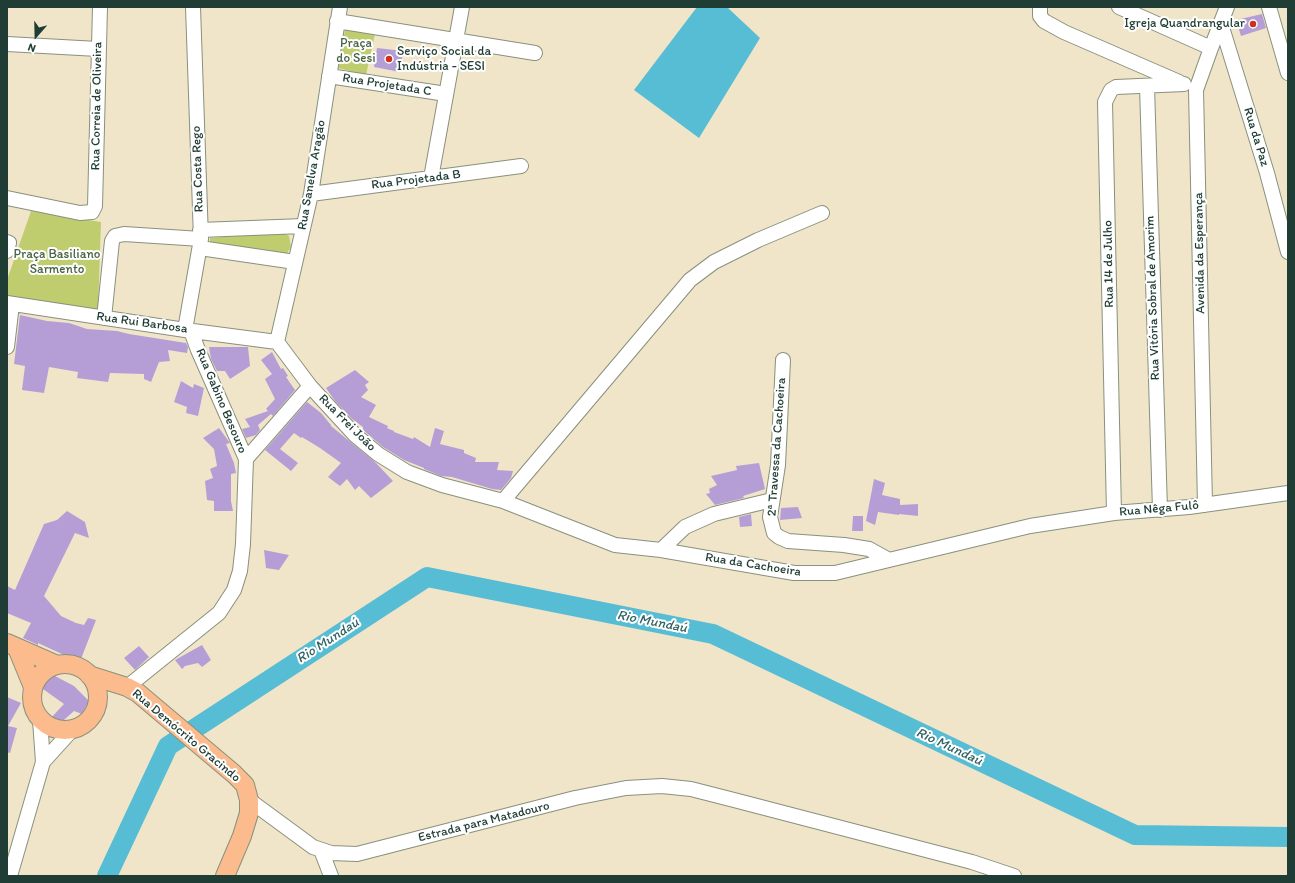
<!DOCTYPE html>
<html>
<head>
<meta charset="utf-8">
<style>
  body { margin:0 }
  #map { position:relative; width:1295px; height:883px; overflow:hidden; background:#f0e5c9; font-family:Itim,sans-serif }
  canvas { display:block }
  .frame { position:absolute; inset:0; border:8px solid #1f3d34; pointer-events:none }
  .north { position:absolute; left:16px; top:16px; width:40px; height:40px; -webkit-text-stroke:3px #fff; paint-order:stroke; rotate:200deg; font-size:11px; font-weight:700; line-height:16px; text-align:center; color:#1f3d34 }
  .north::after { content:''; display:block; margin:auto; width:14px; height:18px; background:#1f3d34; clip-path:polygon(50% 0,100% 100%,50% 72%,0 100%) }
</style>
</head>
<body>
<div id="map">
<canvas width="1295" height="883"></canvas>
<div class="frame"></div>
<div class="north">N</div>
</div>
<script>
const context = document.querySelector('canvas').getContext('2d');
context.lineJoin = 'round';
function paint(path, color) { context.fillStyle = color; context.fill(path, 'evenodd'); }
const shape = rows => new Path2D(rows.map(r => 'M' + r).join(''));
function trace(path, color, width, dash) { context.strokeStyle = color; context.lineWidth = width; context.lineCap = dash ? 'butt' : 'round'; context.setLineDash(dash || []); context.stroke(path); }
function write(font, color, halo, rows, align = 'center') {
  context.font = font + ' Itim,sans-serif'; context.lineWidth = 4; context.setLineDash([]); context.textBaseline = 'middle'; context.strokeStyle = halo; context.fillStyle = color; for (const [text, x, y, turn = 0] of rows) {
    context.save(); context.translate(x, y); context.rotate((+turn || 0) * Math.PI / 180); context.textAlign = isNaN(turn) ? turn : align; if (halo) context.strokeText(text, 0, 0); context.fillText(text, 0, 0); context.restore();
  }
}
paint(shape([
  [345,30,375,34,366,75,338,68],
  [31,211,101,222,98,311,7,297,7,280],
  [282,232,289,236,291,247,286,255,210,244,210,238]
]), '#bfcd6f');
paint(shape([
  [697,7,727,7,760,38,699,138,634,90]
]), '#56bdd4');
trace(shape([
  [107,876,168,746,427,577,713,634,1135,835,1288,837]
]), '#56bdd4', 20);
paint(shape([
  [1262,14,1266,28,1241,36,1236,20],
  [377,48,403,51,400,72,374,67],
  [20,315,47,321,69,323,87,329,117,331,129,334,186,343,188,347,187,353,168,350,170,361,159,362,151,382,144,379,144,374,110,373,108,382,77,378,78,372,49,367,44,393,22,390,25,366,14,364],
  [209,347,248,347,250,366,230,379,225,371,217,371,211,359],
  [272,352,281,369,283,368,288,376,286,377,295,390,273,416,271,414,258,425,260,430,256,435,246,438,242,429,250,427,245,419,268,411,266,409,275,399,265,379,272,374,261,360],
  [355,370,369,382,365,385,368,390,361,397,376,405,369,417,388,426,387,428,394,431,394,432,413,439,414,437,430,447,435,428,444,431,440,444,464,450,464,453,476,458,475,462,499,462,497,470,513,471,511,478,501,490,492,489,452,477,441,476,424,469,424,468,404,460,383,447,363,430,363,427,352,419,335,401,326,388],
  [181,381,193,388,194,384,204,388,198,416,186,413,187,407,174,402],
  [307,402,321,413,331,425,331,426,376,463,393,481,371,498,359,486,355,490,347,479,340,486,328,477,341,463,320,448,302,437,301,438,294,433,280,449,298,463,291,471,265,450],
  [219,428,230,443,226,444,234,463,236,473,231,474,231,501,233,511,214,511,214,501,207,500,205,481,213,478,210,469,217,466,214,449,203,438],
  [759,463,765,489,743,496,744,498,715,505,706,494,710,493,709,489,717,485,711,476,737,470,736,466],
  [874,479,885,483,882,495,900,499,900,505,918,504,918,516,899,514,899,515,878,512,875,525,866,521],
  [798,507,802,518,780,520,781,508],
  [67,511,85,522,89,538,75,533,44,596,61,616,76,623,84,625,88,618,96,620,81,659,64,655,38,643,38,645,23,638,31,623,7,613,7,586,15,590,44,524,57,520],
  [751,514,752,526,740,527,739,517],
  [853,516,863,516,863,531,852,531],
  [264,550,289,555,279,570,266,568],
  [202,645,211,660,202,667,198,663,185,666,182,669,175,660],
  [139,646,149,657,135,670,124,658],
  [46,674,55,676,74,686,89,701,82,714,74,711,56,727,49,720,64,704,43,689,42,681],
  [7,697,21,703,8,726,17,728,10,753,7,752]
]), '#b59ed5');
const minor = shape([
  [1040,7,1040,16,1044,21,1064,32,1179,82],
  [1119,7,1211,48],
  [1269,7,1288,73],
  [337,21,535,53],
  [1221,24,1267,173,1288,252],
  [7,44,98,49],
  [329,76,446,94],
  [1147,86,1160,510],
  [431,178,462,7],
  [311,194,521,166],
  [7,198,80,213,92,212,95,206,100,7],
  [200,230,303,226],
  [7,242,9,243,7,251],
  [200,248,295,262],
  [7,303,185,330,277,342],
  [104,318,112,241,115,236,124,234,201,239],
  [185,330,201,239,193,7],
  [277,342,310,386,355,435,378,454,407,472,442,485,503,501,615,545,661,550,794,573,835,573,1030,526,1114,513,1189,507,1288,493],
  [277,342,311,194,340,7],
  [7,347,12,304],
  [783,360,778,465,770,517,774,533,779,537,788,541,844,545,869,549,889,560],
  [246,459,310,386],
  [503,501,690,280,714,262,758,240,822,213],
  [1205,505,1196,90,1211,48,1227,7],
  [1114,513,1105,102,1111,90,1116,87,1184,84],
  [661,550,685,527,714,514,772,500],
  [127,687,219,613,234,590,240,571,243,544,246,459,198,350,191,331],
  [43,762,72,730],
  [249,800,313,847,331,853,357,854,575,798,626,788,662,786,691,789,734,800,972,862,1014,876],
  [321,850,331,876],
  [10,876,43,762,40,720]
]);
const major = shape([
  [7,643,57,665],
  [17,648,33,687],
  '32 697a33 33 0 1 1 66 0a33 33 0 1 1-66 0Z',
  [89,675,127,687,138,693,234,774,245,785,249,800,249,813,242,836,225,876]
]);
trace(minor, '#88917e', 16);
trace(major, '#88917e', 20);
trace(minor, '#fff', 14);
trace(major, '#fbbb8c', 18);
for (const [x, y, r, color] of [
  [1253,24,4,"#c8321e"],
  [389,59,4,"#c8321e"]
]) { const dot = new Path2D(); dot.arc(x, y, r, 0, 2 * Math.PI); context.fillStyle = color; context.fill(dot); trace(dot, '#fff', 1.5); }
write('13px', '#1f3d34', '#fff', [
  ["Igreja Quandrangular",1245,24],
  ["Serviço Social da",397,52,"left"],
  ["Indústria - SESI",397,67,"left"]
], 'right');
write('13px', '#476143', '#fff', [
  ["Praça",356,44],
  ["do Sesi",356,59],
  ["Praça Basiliano",57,255],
  ["Sarmento",57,270]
]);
write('13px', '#1f3d34', '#fff', [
  ["Rua Projetada C",387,85,9],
  ["Rua Correia de Oliveira",97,106,-89],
  ["Rua da Paz",1256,137,73],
  ["Rua Costa Rego",198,169,-92],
  ["Rua Sanelva Aragão",312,175,-80],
  ["Rua Projetada B",416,180,-7],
  ["Avenida da Esperança",1200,253,-91],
  ["Rua 14 de Julho",1109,264,-91],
  ["Rua Vitória Sobral de Amorim",1153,298,-92],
  ["Rua Rui Barbosa",142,323,8],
  ["Rua Gabino Besouro",221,401,67],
  ["Rua Frei João",347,423,45],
  ["2ª Travessa da Cachoeira",777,447,-86],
  ["Rua Nêga Fulô",1159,509,-5],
  ["Rua da Cachoeira",753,565,9],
  ["Rua Demócrito Gracindo",186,736,40],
  ["Estrada para Matadouro",484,822,-14]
]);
write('italic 14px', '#306364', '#fff', [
  ["Rio Mundaú",652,622,11],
  ["Rio Mundaú",328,641,-33],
  ["Rio Mundaú",949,747,25]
]);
</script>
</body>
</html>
